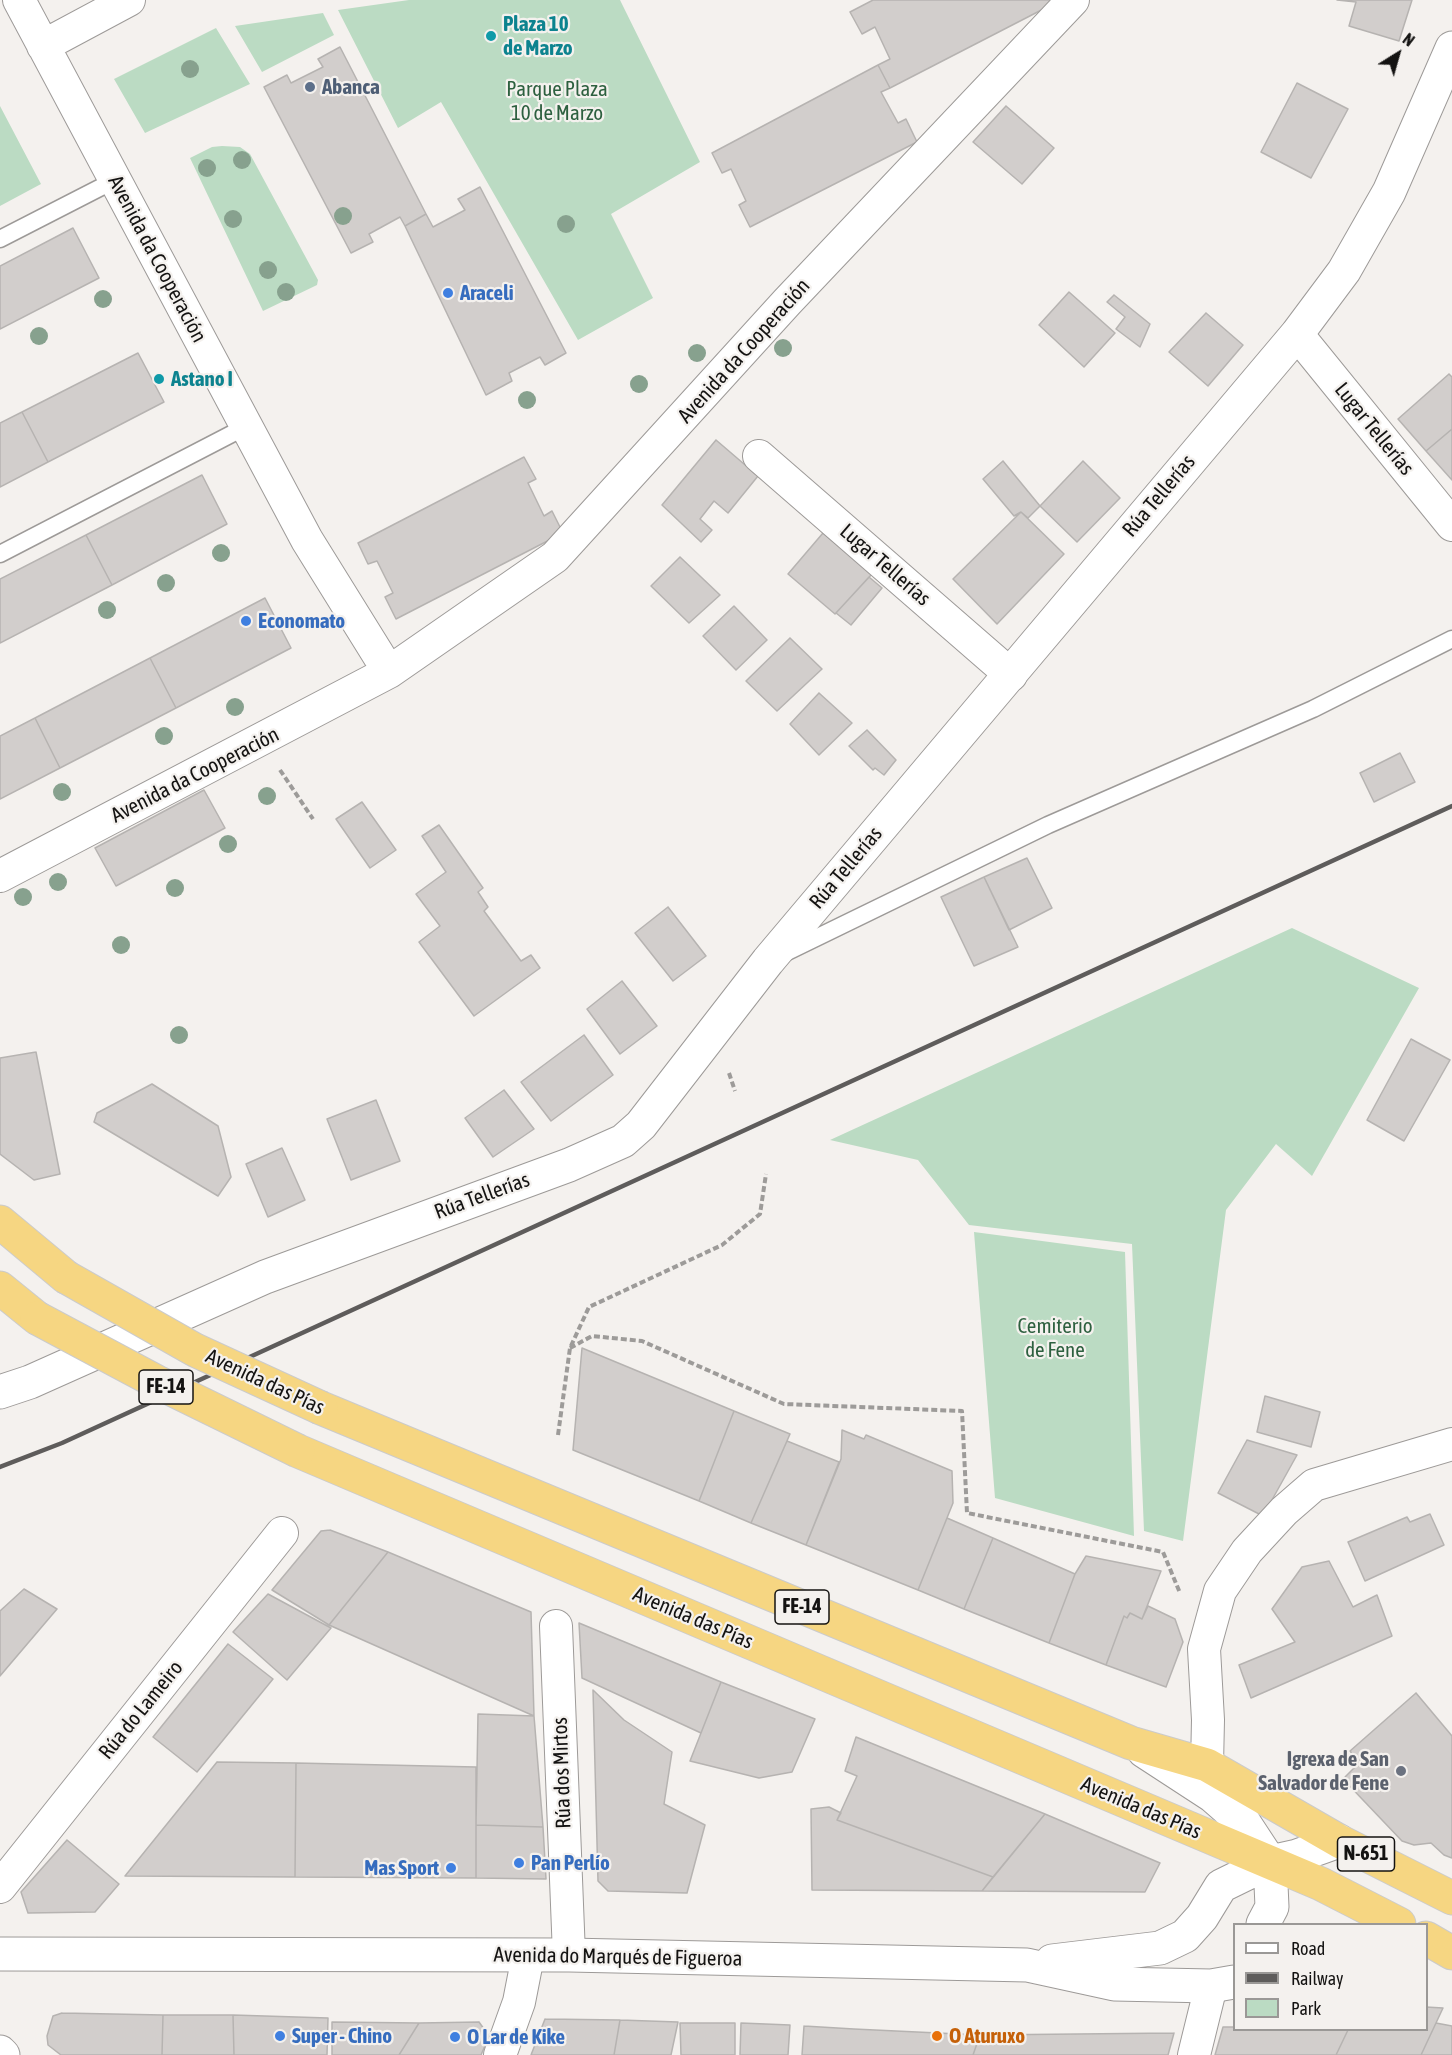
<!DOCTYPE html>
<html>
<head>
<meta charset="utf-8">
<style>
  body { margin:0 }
  #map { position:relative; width:1452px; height:2055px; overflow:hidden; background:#f4f1ee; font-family:"Asap Condensed",sans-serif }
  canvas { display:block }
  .legend { position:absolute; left:1233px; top:1923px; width:195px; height:108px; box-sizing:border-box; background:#f4f1ee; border:2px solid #9a9896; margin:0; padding:8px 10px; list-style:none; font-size:18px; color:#141312 }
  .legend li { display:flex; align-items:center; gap:12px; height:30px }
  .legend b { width:30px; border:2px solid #9a9896 }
  .north { position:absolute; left:1368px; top:24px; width:60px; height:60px; -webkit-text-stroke:4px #f4f1ee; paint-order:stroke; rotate:37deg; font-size:16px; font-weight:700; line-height:24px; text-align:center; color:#141312 }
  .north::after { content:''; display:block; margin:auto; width:21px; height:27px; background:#141312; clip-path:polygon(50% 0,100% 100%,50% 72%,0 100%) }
</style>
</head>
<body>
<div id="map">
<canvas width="1452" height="2055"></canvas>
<ul class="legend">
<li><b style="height:8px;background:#fff"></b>Road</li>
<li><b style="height:8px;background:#5e5c5b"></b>Railway</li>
<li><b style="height:16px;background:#bbdbc3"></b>Park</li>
</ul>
<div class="north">N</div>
</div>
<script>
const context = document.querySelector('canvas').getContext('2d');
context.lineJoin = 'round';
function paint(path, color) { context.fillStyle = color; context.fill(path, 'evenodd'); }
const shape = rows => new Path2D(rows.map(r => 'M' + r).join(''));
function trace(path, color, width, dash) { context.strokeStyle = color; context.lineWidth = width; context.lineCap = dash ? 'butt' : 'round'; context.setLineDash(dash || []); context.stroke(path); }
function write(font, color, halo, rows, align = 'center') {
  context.font = font + ' "Asap Condensed",sans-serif'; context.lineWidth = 4.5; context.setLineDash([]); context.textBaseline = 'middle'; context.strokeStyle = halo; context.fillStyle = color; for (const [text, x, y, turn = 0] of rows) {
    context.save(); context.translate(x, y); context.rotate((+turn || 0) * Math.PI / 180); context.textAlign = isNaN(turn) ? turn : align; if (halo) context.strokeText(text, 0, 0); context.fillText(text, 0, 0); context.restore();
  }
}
paint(shape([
  [409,0,620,0,700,162,611,214,653,298,578,340,441,102,398,128,338,10],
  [323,13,334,35,262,72,235,26],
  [216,28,250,84,145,133,114,79],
  [0,106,41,184,0,206],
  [222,146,240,147,250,154,318,280,317,285,263,311,190,158,212,147],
  [1292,928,1419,988,1312,1176,1276,1144,1226,1210,1183,1541,1144,1531,1132,1244,969,1225,918,1160,830,1140],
  [974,1232,1125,1252,1134,1536,995,1498]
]), '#bbdbc3');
const building = shape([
  [873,0,1056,0,1057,2,890,88,878,65,890,59,875,27,862,34,850,12,873,0],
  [1337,0,1412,0,1399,41,1349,26,1356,2,1337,0],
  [340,47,426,214,405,226,400,217,369,234,373,242,351,253,264,87,287,75,291,83,323,67,318,59,340,47],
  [878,65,890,88,881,92,898,123,906,119,917,142,750,227,739,205,746,201,731,169,722,173,712,153,878,65],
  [1297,83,1348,109,1311,178,1261,152,1297,83],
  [1006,106,1054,148,1022,184,973,142,1006,106],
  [480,187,566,353,545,365,540,357,509,373,512,381,486,395,405,226,426,214,433,227,465,210,458,199,480,187],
  [73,228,99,278,0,329,0,266,73,228],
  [1069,292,1115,333,1084,367,1039,325,1069,292],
  [1114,295,1150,324,1140,347,1116,329,1125,317,1107,302,1114,295],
  [1206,313,1243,345,1208,386,1169,352,1206,313],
  [138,353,164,402,48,462,22,412,138,353],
  [1449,374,1452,377,1452,429,1426,451,1398,419,1449,374],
  [22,412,48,462,0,487,0,423,22,412],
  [1452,429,1452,480,1426,451,1452,429],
  [716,440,758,476,728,513,714,501,700,519,712,530,701,542,662,505,716,440],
  [524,457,536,479,528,483,544,516,552,511,563,533,396,619,385,597,393,593,377,561,368,564,358,543,524,457],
  [1003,461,1040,506,1028,518,1021,512,1014,516,983,479,1003,461],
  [1083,461,1120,498,1077,542,1040,506,1083,461],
  [202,475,227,524,112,585,86,535,202,475],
  [1021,512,1064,554,997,624,953,579,1021,512],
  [823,533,872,574,835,614,788,574,823,533],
  [86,535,112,585,0,643,0,579,86,535],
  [680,557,720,595,689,623,651,586,680,557],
  [869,577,882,588,851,625,836,613,869,577],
  [265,598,291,648,176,708,150,658,265,598],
  [734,606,767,640,736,670,703,636,734,606],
  [790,638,822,669,777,711,746,681,790,638],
  [150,658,176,708,60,768,35,718,150,658],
  [819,693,852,723,819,755,790,724,819,693],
  [35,718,60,768,0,799,0,736,35,718],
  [867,730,896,760,884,775,875,768,873,770,849,746,867,730],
  [1400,753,1415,782,1374,802,1360,773,1400,753],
  [204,790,225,828,116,886,95,848,204,790],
  [362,802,396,850,370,868,336,819,362,802],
  [439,825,483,888,478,892,488,907,484,911,521,961,531,955,540,968,474,1016,419,942,440,926,416,894,446,872,422,836,439,825],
  [1027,858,1052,908,1009,930,984,877,1027,858],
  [984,877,1018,947,974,966,941,897,984,877],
  [668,907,706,956,673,981,635,933,668,907],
  [622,981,657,1026,620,1054,587,1009,622,981],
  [584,1035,613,1075,551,1121,521,1082,584,1035],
  [1411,1039,1450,1060,1404,1141,1367,1120,1411,1039],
  [36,1052,60,1174,34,1180,0,1154,0,1058,36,1052],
  [152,1084,218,1126,231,1177,218,1196,94,1122,97,1113,152,1084],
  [504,1090,534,1129,493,1157,465,1118,504,1090],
  [376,1100,400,1161,351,1180,327,1119,376,1100],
  [282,1148,305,1200,268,1217,246,1164,282,1148],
  [582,1348,734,1411,699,1501,573,1450,582,1348],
  [1265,1396,1320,1412,1311,1447,1257,1432,1265,1396],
  [734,1411,790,1434,751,1523,699,1501,734,1411],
  [842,1430,864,1439,866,1435,952,1471,953,1503,918,1590,806,1545,841,1459,842,1430],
  [1247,1440,1297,1455,1263,1516,1218,1493,1247,1440],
  [787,1441,839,1462,806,1545,751,1523,787,1441],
  [1430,1514,1444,1545,1365,1581,1348,1542,1407,1517,1410,1522,1430,1514],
  [947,1518,993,1538,964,1609,918,1590,947,1518],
  [330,1530,388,1552,329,1625,272,1590,321,1531,330,1530],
  [993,1538,1075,1574,1049,1643,964,1609,993,1538],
  [388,1552,531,1612,534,1716,329,1625,388,1552],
  [1086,1556,1161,1571,1142,1619,1130,1613,1127,1618,1124,1616,1106,1665,1049,1643,1075,1574,1086,1556],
  [1329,1561,1353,1607,1377,1595,1392,1636,1251,1698,1239,1665,1295,1642,1272,1609,1302,1567,1329,1561],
  [24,1589,57,1609,0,1676,0,1611,24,1589],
  [268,1594,331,1628,287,1680,233,1632,268,1594],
  [1148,1606,1175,1619,1183,1642,1166,1687,1106,1665,1124,1616,1127,1618,1130,1613,1142,1619,1148,1606],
  [579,1623,721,1682,701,1733,582,1678,579,1623],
  [228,1644,273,1679,197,1772,153,1737,228,1644],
  [721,1682,815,1719,792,1772,759,1778,690,1761,721,1682],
  [593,1690,624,1720,672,1752,664,1804,705,1825,687,1893,608,1891,598,1881,593,1690],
  [1416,1693,1452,1736,1452,1858,1444,1855,1431,1843,1414,1845,1402,1841,1343,1779,1359,1763,1350,1751,1416,1693],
  [478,1714,534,1716,543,1827,476,1825,478,1714],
  [856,1737,1045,1814,993,1877,837,1820,857,1776,845,1771,856,1737],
  [217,1762,296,1763,295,1877,125,1876,217,1762],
  [296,1763,476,1767,476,1878,295,1877,296,1763],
  [829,1807,841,1813,837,1820,993,1877,982,1891,812,1890,811,1809,829,1807],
  [1045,1814,1160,1863,1145,1892,982,1891,1045,1814],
  [476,1825,543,1827,546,1879,476,1878,476,1825],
  [67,1840,119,1884,95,1912,28,1913,21,1892,67,1840],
  [1426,2007,1443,2008,1421,2055,1336,2055,1348,2030,1426,2030,1426,2007],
  [62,2013,163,2015,162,2055,61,2055,48,2045,47,2036,53,2016,62,2013],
  [163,2015,233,2015,234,2055,162,2055,163,2015],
  [233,2015,328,2018,327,2055,234,2055,233,2015],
  [545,2019,620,2020,614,2055,531,2055,545,2019],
  [620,2020,678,2022,671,2055,614,2055,620,2020],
  [332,2022,419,2023,399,2055,332,2055,332,2022],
  [479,2022,489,2036,481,2055,399,2055,419,2023,479,2022],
  [680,2023,735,2023,735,2055,681,2055,680,2023],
  [741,2023,790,2025,788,2055,740,2055,741,2023],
  [1436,2023,1452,2026,1452,2055,1421,2055,1436,2023],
  [804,2026,854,2029,980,2035,973,2055,802,2055,804,2026],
  [1223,2027,1234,2027,1234,2030,1348,2030,1336,2055,1215,2055,1223,2027],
  [1174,2033,1168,2055,973,2055,980,2035,1174,2033]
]);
paint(building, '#d2cecc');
trace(building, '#b6b3b1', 1.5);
const service = shape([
  [0,239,115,180],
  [0,554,247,426],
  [785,953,1048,825,1313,709,1452,639]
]);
const minor = shape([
  [19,0,307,540,389,672],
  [43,46,129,0],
  [1297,334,1452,525],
  [759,456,1011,675],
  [0,876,389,672,555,557,787,302,1073,0],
  [556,1626,569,1955],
  [1207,1765,1208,1720,1204,1649,1220,1591,1247,1551,1284,1511,1314,1485,1452,1444],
  [0,1887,282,1533],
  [500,2055,519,2002,528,1956],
  [1194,2055,1211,1986]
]);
const tertiary = shape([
  [0,1392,30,1382,265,1277,569,1165,623,1141,641,1125,768,961,1297,334,1344,271,1389,192,1452,48],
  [1144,1751,1213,1796,1245,1824,1270,1862,1272,1907,1263,1924],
  [0,1954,569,1955,1027,1965,1114,1984,1211,1986,1234,1982],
  [1052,1961,1160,1948,1185,1936,1202,1917,1221,1886,1270,1862,1297,1856,1339,1841],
  [0,2052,3,2055]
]);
const trunk = shape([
  [0,1222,66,1277],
  [0,1288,37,1318],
  [321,1408,1131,1743,1207,1765,1339,1841,1452,1898],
  [298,1451,1321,1884,1399,1924],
  [1426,1938,1452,1953]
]);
trace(service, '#9d9a98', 19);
trace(minor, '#9d9a98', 34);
trace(tertiary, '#9d9a98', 35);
trace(trunk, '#cbcbcb', 35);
trace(shape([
  [280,770,313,819],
  [729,1073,735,1091],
  [570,1348,592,1336,642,1341,784,1404,962,1411,967,1513,1163,1552,1180,1593],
  [558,1435,570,1348,589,1307,722,1245,760,1214,766,1174]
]), '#9d9b99', 4, [6, 3]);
trace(service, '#fff', 16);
trace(minor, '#fff', 32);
trace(tertiary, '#fff', 33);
trace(trunk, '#f6d682', 33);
trace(shape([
  [0,1467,62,1443,1452,806]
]), '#5e5c5b', 4.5);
const trunkBridge = shape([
  [66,1277,195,1350,321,1408],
  [37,1318,157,1382,298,1451]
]);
trace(trunkBridge, '#cbcbcb', 35, []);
trace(trunkBridge, '#f6d682', 33);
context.fillStyle = '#87a18e';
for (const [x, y] of [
  [190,69],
  [242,160],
  [207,168],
  [343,216],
  [233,219],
  [566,224],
  [268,270],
  [286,292],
  [103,299],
  [39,336],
  [783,348],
  [697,353],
  [639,384],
  [527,400],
  [221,553],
  [166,583],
  [107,610],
  [235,707],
  [164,736],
  [62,792],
  [267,796],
  [228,844],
  [58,882],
  [175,888],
  [23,897],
  [121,945],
  [179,1035]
]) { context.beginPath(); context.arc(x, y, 9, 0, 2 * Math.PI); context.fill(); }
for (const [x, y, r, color] of [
  [491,36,6,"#0f9aa8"],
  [310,87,6,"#5c6f8a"],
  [448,293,6,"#3f7fe0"],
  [159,379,6,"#0f9aa8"],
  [246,621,6,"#3f7fe0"],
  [1401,1771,6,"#6b7280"],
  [519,1863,6,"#3f7fe0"],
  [451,1868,6,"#3f7fe0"],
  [280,2036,6,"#3f7fe0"],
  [937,2036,6,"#e8710a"],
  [455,2037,6,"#3f7fe0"]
]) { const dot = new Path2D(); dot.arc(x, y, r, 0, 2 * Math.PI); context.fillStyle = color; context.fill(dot); trace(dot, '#f4f1ee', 2); }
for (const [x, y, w] of [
  [166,1387,54],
  [802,1607,54],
  [1366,1854,57]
]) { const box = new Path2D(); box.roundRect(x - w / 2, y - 17, w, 34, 4.5); context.fillStyle = '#f4f1ee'; context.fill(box); trace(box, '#141312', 1.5); }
write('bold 20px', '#141312', null, [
  ["FE-14",166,1387],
  ["FE-14",802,1607],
  ["N-651",1366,1854]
]);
write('bold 21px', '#0d838f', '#f4f1ee', [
  ["Plaza 10",503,24],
  ["de Marzo",503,48],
  ["Astano I",171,379]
], 'left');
write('bold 21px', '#4e5e75', '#f4f1ee', [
  ["Abanca",322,87]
], 'left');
write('21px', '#2d603f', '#f4f1ee', [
  ["Parque Plaza",557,89],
  ["10 de Marzo",557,113],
  ["Cemiterio",1055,1326],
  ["de Fene",1055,1350]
]);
write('21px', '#141312', '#f4f1ee', [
  ["Avenida da Cooperación",157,259,62],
  ["Avenida da Cooperación",744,351,-48],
  ["Lugar Tellerías",1374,429,51],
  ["Rúa Tellerías",1159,496,-50],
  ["Lugar Tellerías",885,565,41],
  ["Avenida da Cooperación",195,775,-27],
  ["Rúa Tellerías",846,868,-50],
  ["Rúa Tellerías",482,1196,-20],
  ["Avenida das Pías",265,1382,25],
  ["Avenida das Pías",693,1618,23],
  ["Rúa do Lameiro",141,1710,-51],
  ["Rúa dos Mirtos",562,1773,-92],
  ["Avenida das Pías",1141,1808,23],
  ["Avenida do Marqués de Figueroa",618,1957,1]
]);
write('bold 21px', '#366cbe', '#f4f1ee', [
  ["Araceli",460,293],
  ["Economato",258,621],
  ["Pan Perlío",531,1863],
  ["Mas Sport",439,1868,"right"],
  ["Super - Chino",292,2036],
  ["O Lar de Kike",467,2037]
], 'left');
write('bold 21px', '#5b616d', '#f4f1ee', [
  ["Igrexa de San",1389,1759],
  ["Salvador de Fene",1389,1783]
], 'right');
write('bold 21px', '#c56008', '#f4f1ee', [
  ["O Aturuxo",949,2036]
], 'left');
</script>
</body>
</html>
